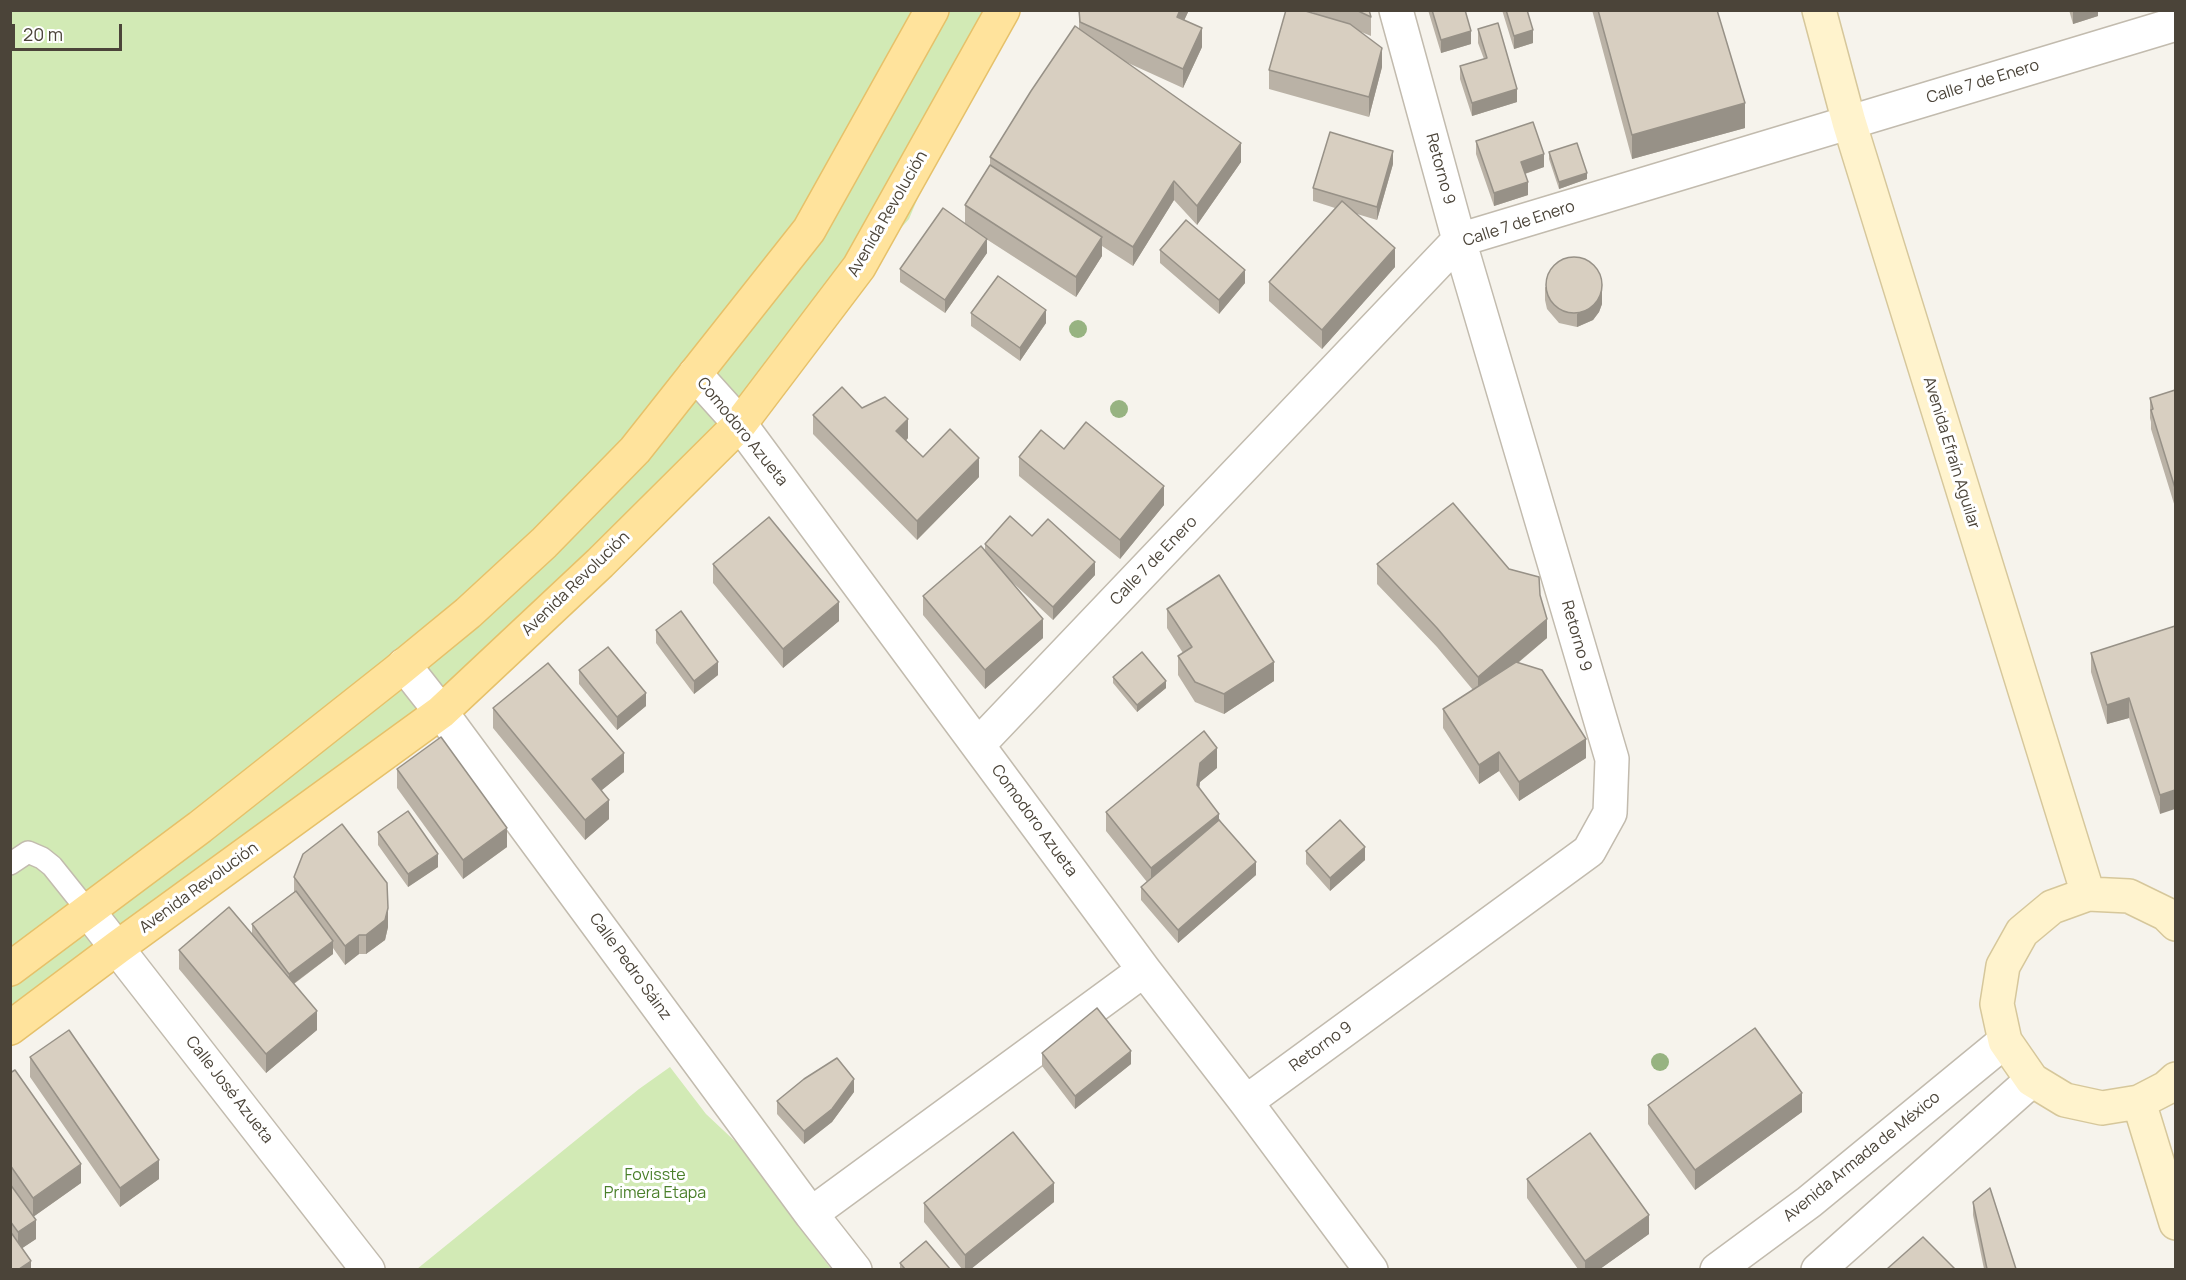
<!DOCTYPE html>
<html>
<head>
<meta charset="utf-8">
<style>
  body { margin:0 }
  #map { position:relative; width:2186px; height:1280px; overflow:hidden; background:#f6f3ec; font-family:Manrope,sans-serif }
  canvas { display:block }
  .frame { position:absolute; inset:0; border:12px solid #4b4439; pointer-events:none }
  .scale { position:absolute; left:12px; top:24px; width:110px; height:27px; box-sizing:border-box; border:3px solid #4b4439; border-top:0; padding-left:8px; font-size:18px; line-height:21px; white-space:nowrap; color:#4b4439; -webkit-text-stroke:4px #fff; paint-order:stroke }
</style>
</head>
<body>
<div id="map">
<canvas width="2186" height="1280"></canvas>
<div class="frame"></div>
<div class="scale">20 m</div>
</div>
<script>
const context = document.querySelector('canvas').getContext('2d');
context.lineJoin = 'round';
function paint(path, color) { context.fillStyle = color; context.fill(path, 'evenodd'); }
const shape = rows => new Path2D(rows.map(r => 'M' + r).join(''));
function trace(path, color, width, dash) { context.strokeStyle = color; context.lineWidth = width; context.lineCap = dash ? 'butt' : 'round'; context.setLineDash(dash || []); context.stroke(path); }
function write(font, color, halo, rows, align = 'center') {
  context.font = font + ' Manrope,sans-serif'; context.lineWidth = 6; context.setLineDash([]); context.textBaseline = 'middle'; context.strokeStyle = halo; context.fillStyle = color; for (const [text, x, y, turn = 0] of rows) {
    context.save(); context.translate(x, y); context.rotate((+turn || 0) * Math.PI / 180); context.textAlign = isNaN(turn) ? turn : align; if (halo) context.strokeText(text, 0, 0); context.fillText(text, 0, 0); context.restore();
  }
}
paint(shape([
  [10,11,996,11,909,219,544,629,10,1042],
  [670,1067,706,1114,739,1145,831,1269,417,1269,639,1089]
]), '#d2eab5');
const lane = shape([
  [10,864,28,852,42,858,52,866,88,911]
]);
const street = shape([
  [695,374,740,424,1144,970,1246,1102,1371,1270],
  [404,665,441,712,811,1214,855,1270],
  [978,745,1459,240,2176,24],
  [88,911,368,1270],
  [1246,1102,1589,851,1610,813,1612,759,1459,240,1396,10],
  [811,1214,1144,970],
  [1717,1270,1809,1202,2005,1041],
  [1818,1270,2032,1080]
]);
const secondary = shape([
  [1819,10,1849,122,2088,894],
  [2176,924,2166,914,2129,896,2088,894,2052,907,2022,932,2003,966,1997,1004,2005,1041,2032,1080,2065,1100,2102,1108,2139,1102,2166,1088,2176,1079],
  [2139,1102,2176,1223]
]);
const primary = shape([
  [10,969,200,827,396,672,468,613,544,543,635,450,809,230,932,10],
  [10,1028,118,947,441,712,600,563,740,424,859,267,1003,10]
]);
trace(lane, '#c2bbae', 24);
trace(street, '#c2bbae', 36);
trace(secondary, '#d6c79b', 36);
trace(primary, '#e6c16a', 36);
trace(lane, '#fff', 21);
trace(street, '#fff', 33);
trace(secondary, '#fff3cd', 33);
trace(primary, '#ffe39c', 33);
context.fillStyle = '#97b381';
for (const [x, y] of [
  [1078,329],
  [1119,409],
  [1660,1062]
]) { context.beginPath(); context.arc(x, y, 9, 0, 2 * Math.PI); context.fill(); }
paint(shape([
  [1079,10,1189,10,1184,20,1202,47,1183,88,1126,62,1241,162,1197,225,1174,200,1133,266,1102,246,1102,256,1076,297,980,235,987,253,945,313,900,282,900,269,965,223,965,205,990,165,990,157,1079,29],
  [1306,10,1369,10,1371,17,1371,36,1359,31,1382,67,1369,117,1269,89,1269,70,1319,15],
  [1428,10,1465,10,1471,44,1441,53],
  [1502,10,1527,10,1533,43,1514,49],
  [1592,10,1717,10,1745,128,1632,159],
  [2069,10,2098,10,2098,16,2073,24],
  [1478,29,1517,102,1472,116,1460,79,1460,66,1484,59,1478,43],
  [1476,141,1544,167,1525,174,1528,195,1494,206,1476,154],
  [1549,152,1587,179,1559,189,1549,159],
  [1393,164,1377,220,1357,214,1395,267,1322,349,1269,301,1269,282,1335,208,1313,201,1313,188],
  [1160,250,1245,283,1219,314,1160,263],
  [1545,287,1602,304,1599,312,1593,320,1577,327,1559,323,1547,309,1545,300],
  [971,313,1046,323,1020,361,971,326],
  [2175,390,2175,507,2151,429,2151,422,2150,418,2150,398],
  [862,408,908,438,906,441,923,457,979,477,917,540,813,434,813,415],
  [1064,449,1164,505,1120,559,1019,476,1019,457],
  [1032,536,1095,575,1053,620,1010,580,1043,638,985,689,923,615,923,596,985,551,985,544],
  [713,564,839,621,783,668,713,583],
  [1377,564,1509,569,1540,595,1547,638,1518,663,1586,758,1519,801,1499,771,1479,784,1443,728,1443,709,1473,690,1437,647,1377,584],
  [1167,609,1274,681,1224,714,1195,702,1178,675,1178,656,1183,653,1167,628],
  [2175,626,2160,814,2129,718,2107,724,2091,672,2091,653],
  [656,630,718,675,694,694,656,643],
  [579,670,646,706,617,730,579,684],
  [1113,677,1166,688,1137,712,1113,683],
  [493,708,624,772,602,790,609,819,585,840,493,728],
  [1217,768,1200,782,1199,788,1256,875,1178,943,1141,900,1141,887,1147,882,1106,831,1106,812],
  [397,769,507,847,463,879,397,788],
  [378,832,438,867,408,887,378,845],
  [1306,851,1365,860,1330,891,1306,864],
  [294,877,388,927,385,940,366,954,359,954,345,965,333,948,333,954,294,984,317,1030,266,1073,179,969,179,950,252,934,252,924,294,892],
  [1042,1053,1131,1064,1075,1109,1042,1066],
  [30,1057,159,1179,120,1207,30,1077],
  [10,1073,81,1183,33,1217,36,1239,22,1248,31,1269,10,1269],
  [854,1092,832,1122,804,1144,777,1114,777,1101],
  [1648,1105,1802,1112,1695,1190,1648,1124],
  [1527,1179,1649,1234,1600,1269,1578,1269,1527,1198],
  [1054,1202,971,1269,962,1269,924,1222,924,1203],
  [1973,1202,2016,1269,1984,1269,1973,1215],
  [900,1263,950,1269,900,1269]
]), '#bab2a6');
paint(shape([
  [1180,10,1189,10,1177,36,1177,17],
  [2073,10,2098,10,2098,16,2073,24],
  [1202,28,1202,47,1183,88,1183,69],
  [1533,30,1533,43,1514,49,1514,36],
  [1471,31,1471,44,1441,53,1441,40],
  [1382,48,1382,67,1369,117,1369,97],
  [1517,89,1517,102,1472,116,1472,103],
  [1745,103,1745,128,1632,159,1632,135],
  [1241,143,1241,162,1197,225,1197,206],
  [1393,151,1393,164,1377,220,1377,207],
  [1544,154,1544,167,1521,175,1521,162],
  [1587,173,1587,179,1559,189,1559,182],
  [1174,181,1174,200,1133,266,1133,247],
  [1528,182,1528,195,1494,206,1494,193],
  [1102,237,1102,256,1076,297,1076,277],
  [987,239,987,253,945,313,945,300],
  [1395,248,1395,267,1322,349,1322,330],
  [1245,270,1245,283,1219,314,1219,300],
  [1602,290,1602,304,1599,312,1593,320,1577,327,1577,314],
  [1046,310,1046,323,1020,361,1020,348],
  [908,419,908,438,896,450,896,431],
  [979,458,979,477,917,540,917,521],
  [1164,486,1164,505,1120,559,1120,540],
  [1095,562,1095,575,1053,620,1053,607],
  [839,602,839,621,783,668,783,649],
  [1043,619,1043,638,985,689,985,670],
  [1547,619,1547,638,1478,696,1478,677],
  [718,662,718,675,694,694,694,681],
  [1274,662,1274,681,1224,714,1224,694],
  [1166,681,1166,688,1137,712,1137,705],
  [646,693,646,706,617,730,617,717],
  [2129,698,2129,718,2107,724,2107,705],
  [1586,739,1586,758,1519,801,1519,782],
  [1217,748,1217,768,1200,782,1197,804,1197,785,1200,763],
  [1499,752,1499,771,1479,784,1479,765],
  [624,753,624,772,592,798,592,779],
  [2175,790,2175,809,2160,814,2160,795],
  [609,800,609,819,585,840,585,820],
  [1219,814,1219,833,1151,887,1151,868],
  [507,828,507,847,463,879,463,860],
  [1365,847,1365,860,1330,891,1330,878],
  [438,854,438,867,408,887,408,874],
  [1256,862,1256,875,1178,943,1178,930],
  [388,908,388,927,385,940,366,954,366,935],
  [359,935,359,954,345,965,345,946],
  [333,941,333,954,289,987,289,974],
  [317,1011,317,1030,266,1073,266,1054],
  [1131,1051,1131,1064,1075,1109,1075,1096],
  [854,1079,854,1092,832,1122,804,1144,804,1131],
  [1802,1093,1802,1112,1695,1190,1695,1170],
  [159,1160,159,1179,120,1207,120,1188],
  [81,1164,81,1183,33,1217,33,1198],
  [1054,1183,1054,1202,971,1269,965,1269,965,1255],
  [1649,1215,1649,1234,1600,1269,1585,1269,1585,1261],
  [36,1220,36,1239,18,1251,18,1232],
  [31,1261,31,1269,19,1269]
]), '#979187');
const building = shape([
  [1079,10,1180,10,1177,17,1202,28,1183,69,1080,22,1079,10],
  [1286,10,1302,10,1350,24,1382,48,1369,97,1269,70,1286,10],
  [1356,10,1369,10,1371,17,1356,10],
  [1432,10,1465,10,1471,31,1441,40,1432,10],
  [1506,10,1527,10,1533,30,1514,36,1506,10],
  [1598,10,1717,10,1745,103,1632,135,1598,10],
  [1498,23,1517,89,1472,103,1460,66,1487,58,1478,29,1498,23],
  [1075,26,1241,143,1197,206,1174,181,1133,247,990,157,1031,91,1075,26],
  [1533,122,1544,154,1521,162,1528,182,1494,193,1476,141,1533,122],
  [1330,132,1393,151,1377,207,1313,188,1330,132],
  [1577,143,1587,173,1559,182,1549,152,1577,143],
  [990,165,1102,237,1076,277,965,205,990,165],
  [1342,201,1395,248,1322,330,1269,282,1342,201],
  [943,208,987,239,945,300,900,269,943,208],
  [1186,220,1245,270,1219,300,1160,250,1186,220],
  '1546 285a28 28 0 1 1 56 0a28 28 0 1 1-56 0Z',
  [998,276,1046,310,1020,348,971,313,998,276],
  [842,387,862,408,885,397,908,419,896,431,923,457,950,429,979,458,917,521,813,415,842,387],
  [2175,390,2175,488,2151,410,2153,409,2150,398,2175,390],
  [1086,422,1164,486,1120,540,1019,457,1041,430,1064,449,1086,422],
  [1453,503,1509,569,1539,577,1540,595,1547,619,1478,677,1437,628,1377,564,1453,503],
  [1010,516,1032,536,1048,519,1095,562,1053,607,985,544,1010,516],
  [769,517,839,602,783,649,713,564,769,517],
  [981,546,1043,619,985,670,923,596,981,546],
  [1219,575,1274,662,1224,694,1195,682,1178,656,1192,647,1167,609,1219,575],
  [681,611,718,662,694,681,656,630,681,611],
  [2175,626,2175,790,2160,795,2129,698,2107,705,2091,653,2175,626],
  [608,647,646,693,617,717,579,670,608,647],
  [1142,652,1166,681,1137,705,1113,677,1142,652],
  [1516,662,1542,670,1586,739,1519,782,1499,752,1479,765,1443,709,1516,662],
  [548,663,624,753,592,779,609,800,585,820,493,708,548,663],
  [1204,731,1217,748,1200,763,1197,785,1219,814,1151,868,1106,812,1204,731],
  [441,737,507,828,463,860,397,769,441,737],
  [408,811,438,854,408,874,378,832,408,811],
  [1219,820,1256,862,1178,930,1141,887,1219,820],
  [1340,820,1365,847,1330,878,1306,851,1340,820],
  [342,824,387,883,388,908,385,920,366,935,359,935,345,946,294,877,303,854,342,824],
  [296,891,333,941,289,974,252,924,296,891],
  [229,907,317,1011,266,1054,179,950,229,907],
  [1097,1008,1131,1051,1075,1096,1042,1053,1097,1008],
  [1755,1028,1802,1093,1695,1170,1648,1105,1755,1028],
  [69,1030,159,1160,120,1188,30,1057,69,1030],
  [837,1058,854,1079,832,1109,804,1131,777,1101,804,1079,837,1058],
  [15,1070,81,1164,33,1198,10,1165,10,1073,15,1070],
  [1013,1132,1054,1183,965,1255,924,1203,1013,1132],
  [1590,1133,1649,1215,1585,1261,1527,1179,1590,1133],
  [10,1184,36,1220,18,1232,10,1221,10,1184],
  [1990,1188,2016,1269,1987,1269,1973,1202,1990,1188],
  [10,1231,31,1261,19,1269,10,1269,10,1231],
  [1923,1237,1955,1269,1887,1269,1923,1237],
  [926,1241,950,1269,905,1269,900,1263,926,1241]
]);
paint(building, '#d8cfc1');
trace(building, '#979187', 1.5);
write('16px', '#4b4439', '#fff', [
  ["Calle 7 de Enero",1983,82,-17],
  ["Retorno 9",1440,169,75],
  ["Avenida Revolución",888,214,-60],
  ["Calle 7 de Enero",1519,224,-18],
  ["Comodoro Azueta",742,432,51],
  ["Avenida Efraín Aguilar",1951,453,73],
  ["Calle 7 de Enero",1154,561,-46],
  ["Avenida Revolución",576,584,-44],
  ["Retorno 9",1576,636,74],
  ["Comodoro Azueta",1034,821,54],
  ["Avenida Revolución",199,888,-36],
  ["Calle Pedro Sáinz",630,967,54],
  ["Retorno 9",1321,1047,-36],
  ["Calle José Azueta",229,1090,52],
  ["Avenida Armada de México",1862,1157,-39]
]);
write('16px', '#4a7f2a', '#fff', [
  ["Fovisste",655,1176],
  ["Primera Etapa",655,1194]
]);
</script>
</body>
</html>
